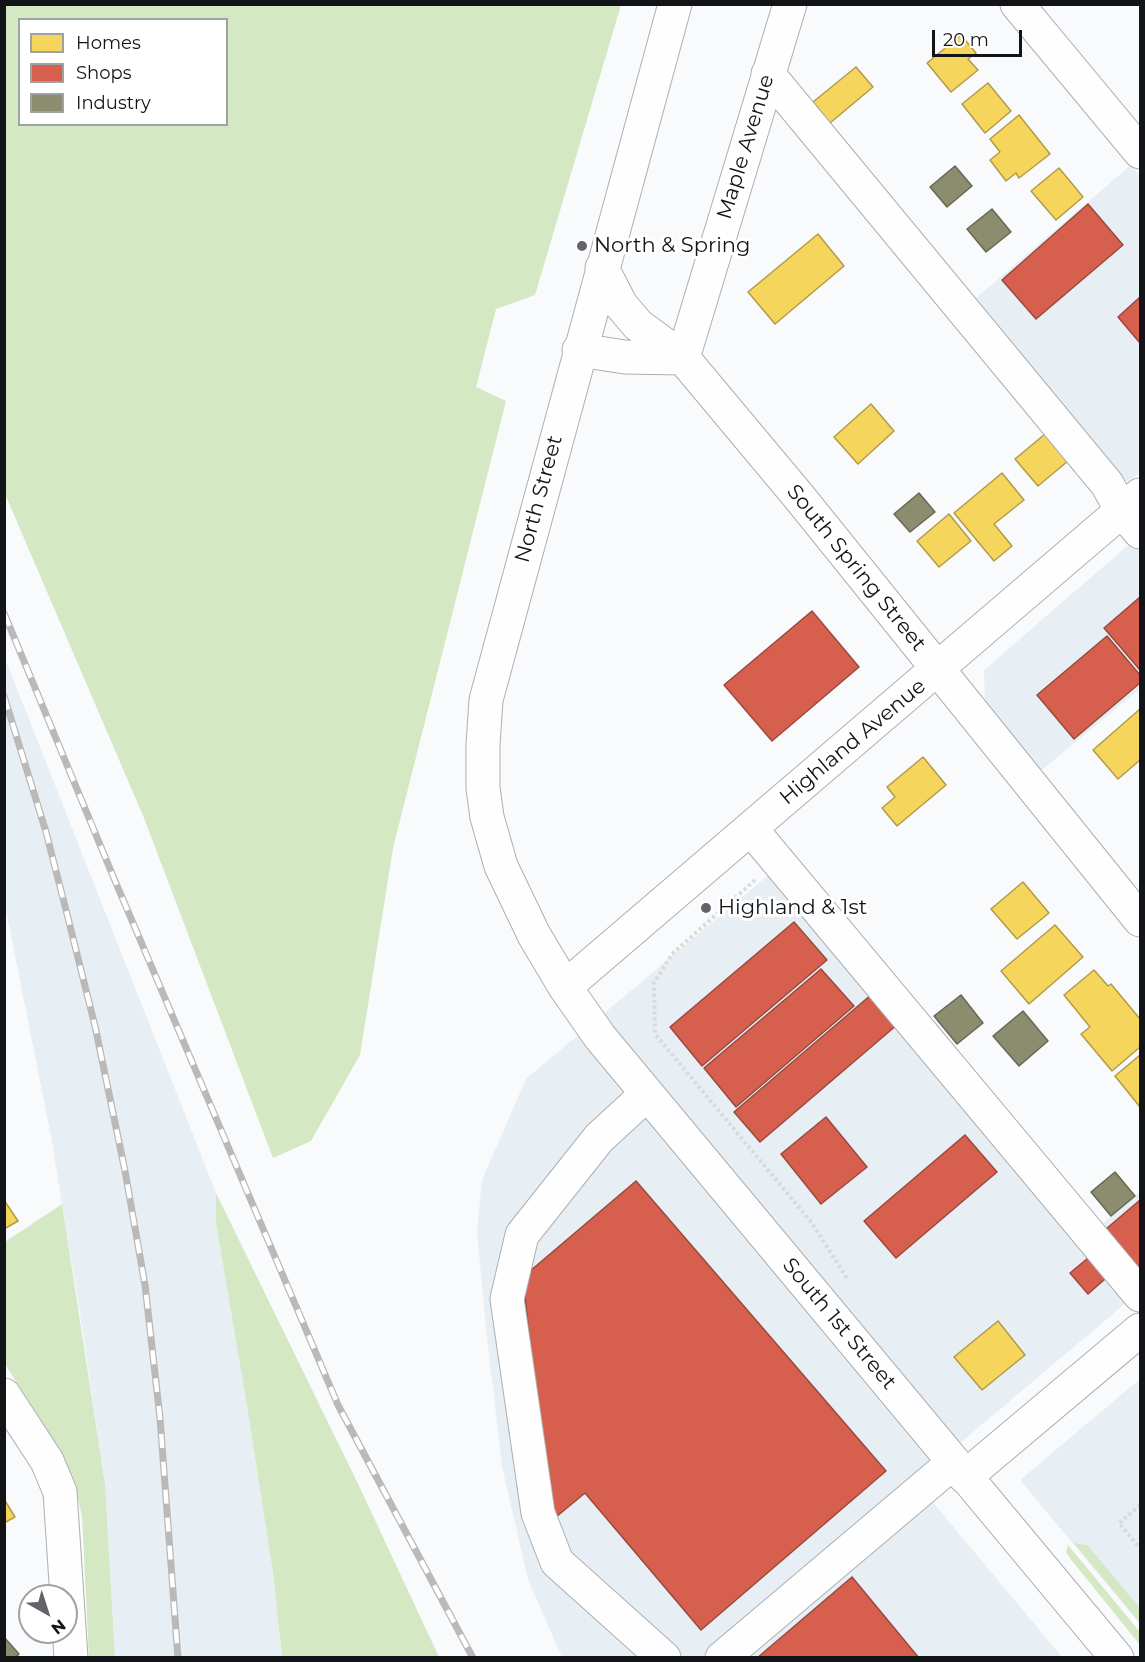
<!DOCTYPE html>
<html>
<head>
<meta charset="utf-8">
<style>
  body { margin:0 }
  #map { position:relative; width:1145px; height:1662px; overflow:hidden; background:#f8fafc; font-family:Montserrat,sans-serif }
  canvas { display:block }
  .frame { position:absolute; inset:0; border:6px solid #121417; pointer-events:none }
  .legend { position:absolute; left:18px; top:18px; width:210px; height:108px; box-sizing:border-box; background:#fff; border:2px solid #a0a1a2; margin:0; padding:8px 10px; list-style:none; font-size:18px; color:#121417 }
  .legend li { display:flex; align-items:center; gap:12px; height:30px }
  .legend b { width:30px; border:2px solid #a0a1a2 }
  .north { position:absolute; left:18px; top:1584px; width:60px; height:60px; box-sizing:border-box; background:#fff; border:2px solid #a0a1a2; border-radius:50%; rotate:141deg; font-size:16px; font-weight:700; line-height:24px; text-align:center; color:#121417 }
  .north::after { content:''; display:block; margin:auto; width:21px; height:27px; background:#626467; clip-path:polygon(50% 0,100% 100%,50% 72%,0 100%) }
  .scale { position:absolute; left:932px; top:30px; width:90px; height:27px; box-sizing:border-box; border:3px solid #121417; border-top:0; padding-left:8px; font-size:18px; line-height:21px; white-space:nowrap; color:#121417; -webkit-text-stroke:4px #fff; paint-order:stroke }
</style>
</head>
<body>
<div id="map">
<canvas width="1145" height="1662"></canvas>
<div class="frame"></div>
<ul class="legend">
<li><b style="height:16px;background:#f6d55c"></b>Homes</li>
<li><b style="height:16px;background:#d6604d"></b>Shops</li>
<li><b style="height:16px;background:#8c8c6e"></b>Industry</li>
</ul>
<div class="north">N</div>
<div class="scale">20 m</div>
</div>
<script>
const context = document.querySelector('canvas').getContext('2d');
context.lineJoin = 'round';
function paint(path, color) { context.fillStyle = color; context.fill(path, 'evenodd'); }
const shape = rows => new Path2D(rows.map(r => 'M' + r).join(''));
function trace(path, color, width, dash) { context.strokeStyle = color; context.lineWidth = width; context.lineCap = dash ? 'butt' : 'round'; context.setLineDash(dash || []); context.stroke(path); }
function write(font, color, halo, rows, align = 'center') {
  context.font = font + ' Montserrat,sans-serif'; context.lineWidth = 6; context.setLineDash([]); context.textBaseline = 'middle'; context.strokeStyle = halo; context.fillStyle = color; for (const [text, x, y, turn = 0] of rows) {
    context.save(); context.translate(x, y); context.rotate((+turn || 0) * Math.PI / 180); context.textAlign = isNaN(turn) ? turn : align; if (halo) context.strokeText(text, 0, 0); context.fillText(text, 0, 0); context.restore();
  }
}
paint(shape([
  [1131,165,1140,177,1140,472,1128,483,1034,382,969,304],
  [1140,535,1140,689,1038,773,985,703,984,670],
  [4,656,216,1193,216,1223,247,1406,273,1573,282,1657,115,1657,105,1484,81,1320,51,1136,5,905],
  [778,867,1082,1241,1140,1192,1140,1291,915,1481,1062,1657,562,1657,528,1580,502,1466,486,1328,477,1231,482,1180,526,1079],
  [1140,1379,1140,1624,1020,1480]
]), '#e7eef4');
paint(shape([
  [4,5,621,5,535,295,496,309,476,387,506,401,393,848,360,1055,311,1141,273,1158,144,818,5,494],
  [20,20,226,20,226,124,20,124],
  [216,1193,360,1488,439,1657,282,1657,273,1573,247,1406,216,1223],
  [62,1204,105,1484,115,1657,89,1657,82,1516,74,1481,59,1449,5,1364,5,1242],
  [1074,1543,1087,1545,1140,1608,1140,1623],
  [1068,1545,1140,1632,1140,1645,1069,1557,1066,1552]
]), '#d3e8c3');
const homes = shape([
  [961,35,976,53,968,59,978,70,951,92,927,63,961,35],
  [856,67,873,87,830,123,813,102,856,67],
  [988,83,1011,111,985,133,962,104,988,83],
  [1019,115,1050,154,1019,178,1016,173,1006,181,990,160,1000,152,990,139,1019,115],
  [1059,168,1083,197,1056,220,1031,191,1059,168],
  [818,234,844,266,775,324,748,292,818,234],
  [871,404,894,431,858,464,834,437,871,404],
  [1045,434,1068,461,1038,486,1015,459,1045,434],
  [1002,473,1024,500,994,524,1012,546,994,561,954,513,1002,473],
  [949,514,971,541,939,567,917,541,949,514],
  [1140,709,1140,760,1118,779,1093,750,1140,709],
  [923,757,946,785,897,826,882,808,895,797,887,787,923,757],
  [1023,882,1049,913,1017,939,991,909,1023,882],
  [1055,925,1083,957,1029,1004,1001,971,1055,925],
  [1094,970,1108,986,1111,984,1140,1019,1140,1047,1112,1071,1081,1034,1090,1027,1064,995,1094,970],
  [1140,1055,1140,1107,1115,1076,1140,1055],
  [4,1200,18,1221,4,1229,4,1200],
  [998,1321,1025,1355,982,1390,954,1357,998,1321],
  [4,1499,15,1517,4,1523,4,1499]
]);
paint(homes, '#f6d55c');
trace(homes, '#b29b47', 1.5);
const shops = shape([
  [1088,204,1123,245,1036,319,1002,280,1088,204],
  [1140,297,1140,343,1118,317,1140,297],
  [1140,597,1140,670,1104,628,1140,597],
  [812,611,859,667,772,741,724,685,812,611],
  [1107,636,1140,675,1140,683,1074,739,1037,695,1107,636],
  [794,922,827,960,702,1066,670,1027,794,922],
  [821,969,854,1006,736,1107,704,1068,821,969],
  [872,994,898,1024,760,1142,734,1112,872,994],
  [826,1117,867,1167,821,1204,781,1154,826,1117],
  [965,1135,997,1172,896,1258,864,1221,965,1135],
  [636,1181,886,1471,701,1630,585,1493,556,1517,547,1506,523,1277,636,1181],
  [1140,1200,1140,1270,1106,1229,1140,1200],
  [1088,1258,1105,1279,1088,1294,1070,1273,1088,1258],
  [852,1577,919,1658,757,1658,852,1577]
]);
paint(shops, '#d6604d');
trace(shops, '#9b493d', 1.5);
const industry = shape([
  [955,166,972,186,947,207,930,187,955,166],
  [992,209,1011,232,986,252,967,229,992,209],
  [919,493,935,512,910,532,894,514,919,493],
  [961,995,983,1023,957,1044,934,1016,961,995],
  [1023,1011,1048,1041,1019,1066,993,1036,1023,1011],
  [1115,1172,1135,1196,1111,1216,1091,1192,1115,1172],
  [4,1637,19,1654,15,1658,4,1658,4,1637]
]);
paint(industry, '#8c8c6e');
trace(industry, '#676854', 1.5);
const minor = shape([
  [675,4,486,700,483,745,483,788,487,817,501,866,534,935,565,987,600,1037,1117,1658],
  [1017,4,1140,152],
  [768,74,1107,484,1122,511,1140,532],
  [602,268,621,305,638,325,683,358,800,498,1140,920],
  [579,350,625,357,683,358],
  [683,358,790,4],
  [751,829,1140,1295],
  [565,987,1140,495],
  [647,1094,599,1138,522,1235,507,1299,538,1513,557,1562,664,1658],
  [4,1395,47,1461,60,1492,71,1658],
  [965,1477,1140,1330],
  [722,1658,954,1462]
]);
trace(minor, '#adafb1', 35);
trace(shape([
  [755,880,672,954,654,983,655,1034,812,1223,848,1280],
  [1140,1505,1119,1523,1140,1548]
]), '#d9dada', 4, [3, 3]);
trace(minor, '#fefeff', 33);
const rail = shape([
  [4,613,113,876,338,1405,473,1658],
  [4,696,46,832,67,914,95,1026,125,1171,145,1285,160,1418,178,1658]
]);
trace(rail, '#b9b9ba', 7);
trace(rail, '#fff', 4.5, [14]);
for (const [x, y, r, color] of [
  [582,246,6,"#626467"],
  [706,908,6,"#626467"]
]) { const dot = new Path2D(); dot.arc(x, y, r, 0, 2 * Math.PI); context.fillStyle = color; context.fill(dot); trace(dot, '#fff', 2); }
write('21px', '#121417', '#fff', [
  ["Maple Avenue",746,147,-73],
  ["North Street",539,499,-75],
  ["South Spring Street",856,568,51],
  ["Highland Avenue",853,742,-40],
  ["South 1st Street",839,1324,50]
]);
write('21px', '#121417', '#fff', [
  ["North & Spring",594,246],
  ["Highland & 1st",718,908]
], 'left');
</script>
</body>
</html>
